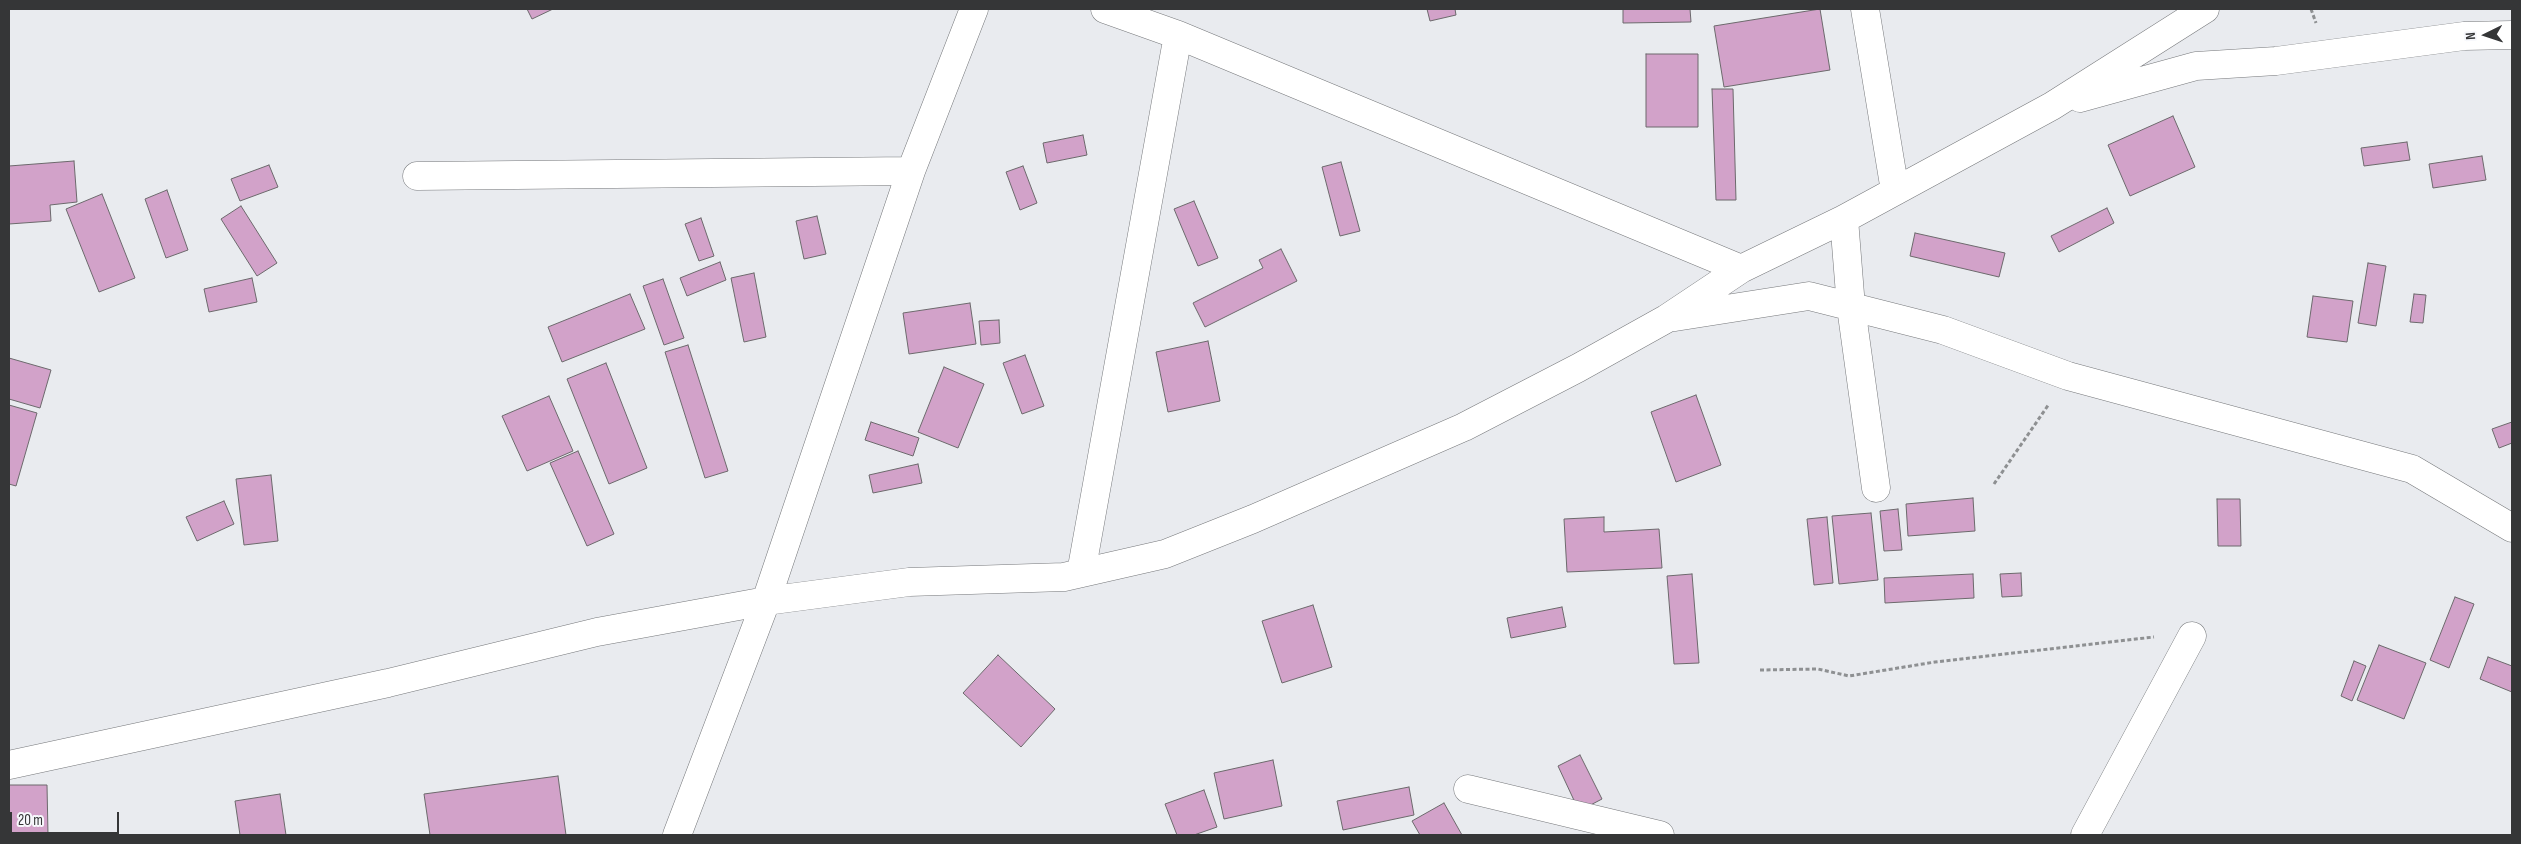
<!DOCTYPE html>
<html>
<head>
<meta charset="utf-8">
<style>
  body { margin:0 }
  #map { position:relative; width:2521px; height:844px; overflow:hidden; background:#e9ebef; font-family:"Sofia Sans Condensed",sans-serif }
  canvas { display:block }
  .frame { position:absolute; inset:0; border:10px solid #353637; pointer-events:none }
  .north { position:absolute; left:2461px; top:10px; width:50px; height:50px; -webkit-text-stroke:4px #f7f8fc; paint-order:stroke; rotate:266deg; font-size:14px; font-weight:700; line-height:20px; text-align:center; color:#353637 }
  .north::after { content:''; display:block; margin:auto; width:18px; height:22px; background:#353637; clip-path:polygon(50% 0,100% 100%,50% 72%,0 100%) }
  .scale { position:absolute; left:10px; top:812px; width:109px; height:22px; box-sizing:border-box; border:2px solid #353637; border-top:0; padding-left:6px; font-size:15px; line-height:18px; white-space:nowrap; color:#353637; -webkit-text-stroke:4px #f7f8fc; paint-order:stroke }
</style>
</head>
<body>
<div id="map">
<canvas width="2521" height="844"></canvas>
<div class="frame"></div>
<div class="north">N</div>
<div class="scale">20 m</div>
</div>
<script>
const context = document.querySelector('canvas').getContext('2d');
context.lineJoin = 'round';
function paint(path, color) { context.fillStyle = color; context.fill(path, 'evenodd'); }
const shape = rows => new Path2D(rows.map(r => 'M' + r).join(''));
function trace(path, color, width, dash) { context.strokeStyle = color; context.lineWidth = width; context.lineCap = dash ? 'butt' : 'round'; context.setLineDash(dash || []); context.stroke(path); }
const building = shape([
  [527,9,553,9,532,19,527,9],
  [1427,9,1455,9,1456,15,1430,21,1427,9],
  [1623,9,1690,9,1691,22,1623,23,1623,9],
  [1820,9,1830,70,1724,87,1714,26,1820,9],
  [1646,54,1698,54,1698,127,1646,127,1646,54],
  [1712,89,1733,89,1736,200,1716,200,1712,89],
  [2173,116,2195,167,2130,196,2108,145,2173,116],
  [1083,135,1087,155,1047,163,1043,143,1083,135],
  [2407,142,2410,160,2364,166,2361,148,2407,142],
  [2482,156,2486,180,2433,188,2429,164,2482,156],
  [74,161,77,202,50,205,51,221,9,224,9,166,74,161],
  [1341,162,1360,231,1340,236,1322,167,1341,162],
  [269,165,278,187,240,201,231,179,269,165],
  [1023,166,1037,203,1020,210,1006,172,1023,166],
  [167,190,188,250,166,258,145,199,167,190],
  [102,194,135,278,99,292,66,209,102,194],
  [1194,201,1218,258,1198,266,1174,209,1194,201],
  [241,206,277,263,257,276,221,219,241,206],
  [2107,208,2114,223,2059,252,2051,236,2107,208],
  [817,216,826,254,804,259,796,221,817,216],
  [701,218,714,256,699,261,685,224,701,218],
  [1915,233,2005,253,1999,277,1910,256,1915,233],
  [1281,249,1297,281,1205,327,1193,303,1263,268,1259,260,1281,249],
  [720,262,726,280,687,296,680,278,720,262],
  [2368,263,2386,266,2376,326,2358,323,2368,263],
  [754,273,766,337,744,342,731,278,754,273],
  [252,278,257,302,209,312,204,289,252,278],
  [663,279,684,338,664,345,643,286,663,279],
  [630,294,645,329,562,362,548,327,630,294],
  [2414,294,2426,295,2423,323,2410,322,2414,294],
  [2313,296,2353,301,2347,342,2307,337,2313,296],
  [970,303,976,344,909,354,903,313,970,303],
  [999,320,1000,343,981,345,979,321,999,320],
  [1208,341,1220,401,1168,412,1156,352,1208,341],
  [688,345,728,471,705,478,665,352,688,345],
  [1025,355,1044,406,1022,414,1003,363,1025,355],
  [9,358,51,370,40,408,9,399,9,358],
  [606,363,647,468,609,484,567,379,606,363],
  [944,367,984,384,958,448,918,432,944,367],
  [1696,395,1721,465,1676,482,1651,412,1696,395],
  [549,396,573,451,527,471,502,416,549,396],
  [9,405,37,413,16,486,9,484,9,405],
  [871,422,919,438,913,456,865,440,871,422],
  [2512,422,2512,443,2499,448,2492,429,2512,422],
  [578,451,614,534,587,546,550,463,578,451],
  [918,464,922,483,873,493,869,475,918,464],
  [271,475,278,541,244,545,236,479,271,475],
  [1973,498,1975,531,1908,536,1906,504,1973,498],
  [2217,499,2240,499,2241,546,2218,546,2217,499],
  [224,501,234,524,197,541,186,517,224,501],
  [1898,509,1902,550,1884,551,1880,511,1898,509],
  [1871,513,1878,580,1839,584,1832,516,1871,513],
  [1604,517,1604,532,1659,529,1662,568,1567,572,1564,519,1604,517],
  [1827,517,1833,583,1814,585,1807,519,1827,517],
  [2021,573,2022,596,2002,597,2000,574,2021,573],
  [1692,574,1699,663,1674,664,1667,576,1692,574],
  [1973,574,1974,598,1885,603,1884,578,1973,574],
  [2455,597,2474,604,2449,668,2430,660,2455,597],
  [1313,605,1332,667,1282,683,1262,621,1313,605],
  [1562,607,1566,627,1511,638,1507,618,1562,607],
  [2379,645,2426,663,2404,719,2357,700,2379,645],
  [998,655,1055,709,1021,747,963,693,998,655],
  [2488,657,2512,666,2512,692,2480,679,2488,657],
  [2354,661,2366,666,2352,701,2341,696,2354,661],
  [1580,755,1602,799,1579,811,1558,766,1580,755],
  [1273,760,1282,806,1224,819,1214,773,1273,760],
  [558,776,566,835,430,835,424,794,558,776],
  [9,785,47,785,48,835,9,833,9,785],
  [1409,787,1414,815,1343,830,1337,801,1409,787],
  [1204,790,1217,827,1194,835,1177,835,1165,804,1204,790],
  [280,794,286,835,240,835,235,801,280,794],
  [1444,803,1462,835,1420,835,1412,821,1444,803]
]);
paint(building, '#d2a2c9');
trace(building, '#6c696c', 1);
const minor = shape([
  [1105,9,1178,35,1741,269],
  [1865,9,1895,191],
  [2080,98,2196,66,2276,61,2464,36,2512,35],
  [417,176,911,171],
  [1844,219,1851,307,1876,488],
  [1675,317,1809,296,1943,330,2068,376,2412,469,2512,528],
  [1081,573,1178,35],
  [9,765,388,683,597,632,766,601,909,582,1064,577,1165,554,1253,519,1464,427,1578,368,1666,319,1741,269,1844,219,2052,106,2205,9],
  [1468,789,1660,835],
  [677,835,766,601,911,171,974,9],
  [2085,835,2192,636]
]);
trace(minor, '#76787b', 29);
trace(shape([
  [2311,9,2316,23],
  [1994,484,2049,404],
  [1760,670,1818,669,1849,676,1935,662,2154,637]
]), '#8e9092', 3, [4, 2.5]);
trace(minor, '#fff', 28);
</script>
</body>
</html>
